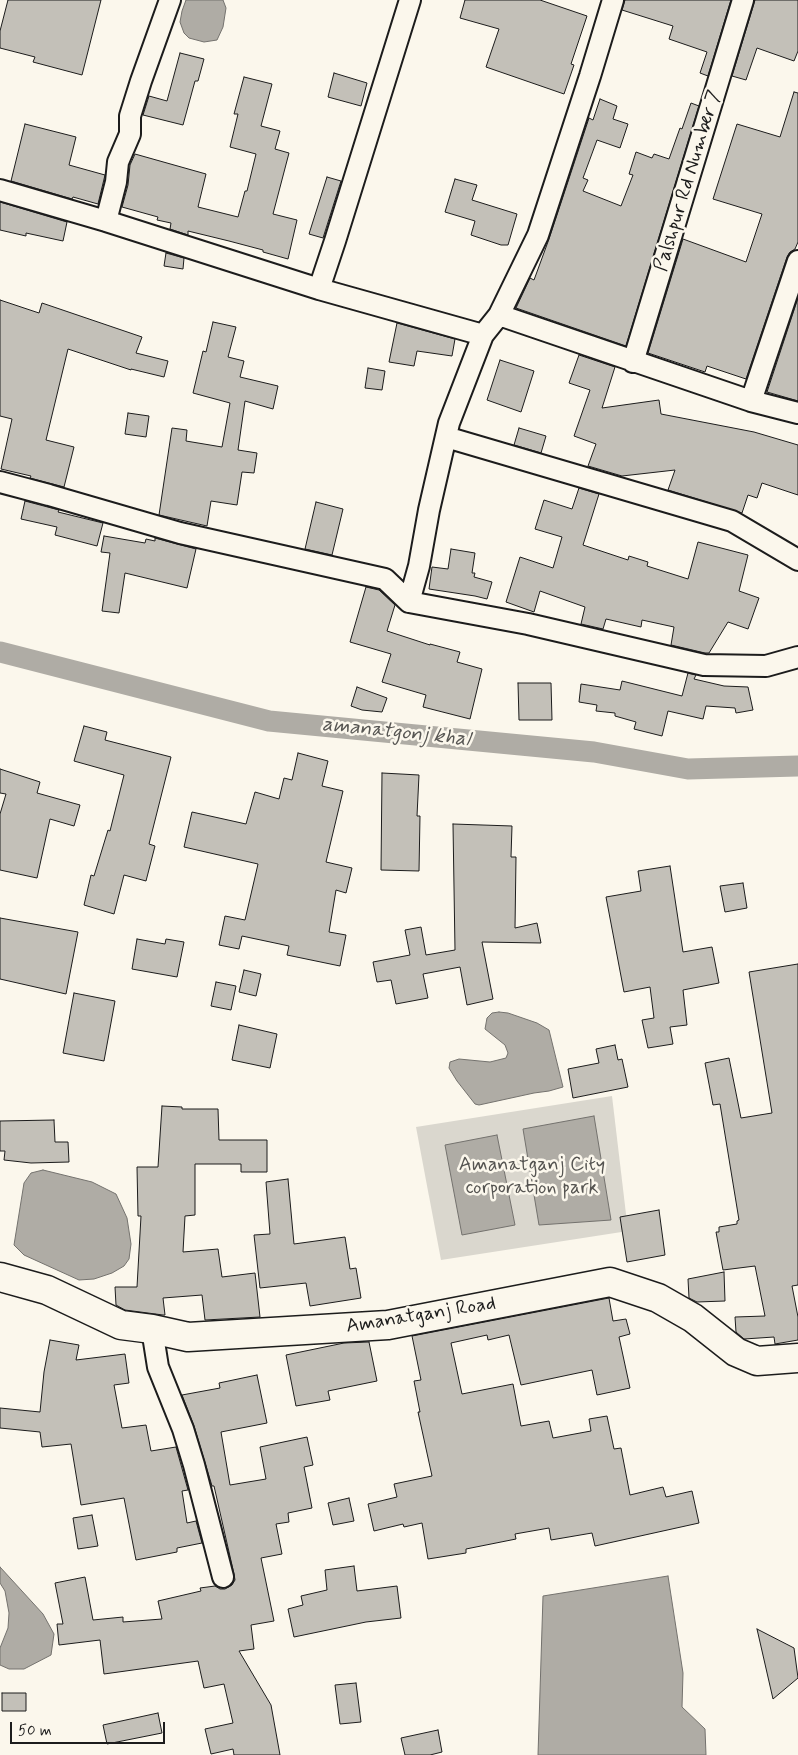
<!DOCTYPE html>
<html>
<head>
<meta charset="utf-8">
<style>
  body { margin:0 }
  #map { position:relative; width:798px; height:1755px; overflow:hidden; background:#fbf7ec; font-family:Mynerve,sans-serif }
  canvas { display:block }
  .scale { position:absolute; left:10px; top:1722px; width:155px; height:22px; box-sizing:border-box; border:2px solid #1c1c1c; border-top:0; padding-left:6px; font-size:15px; line-height:18px; white-space:nowrap; color:#1c1c1c; -webkit-text-stroke:4px #fbf7ec; paint-order:stroke }
</style>
</head>
<body>
<div id="map">
<canvas width="798" height="1755"></canvas>
<div class="scale">50 m</div>
</div>
<script>
const context = document.querySelector('canvas').getContext('2d');
context.lineJoin = 'round';
function paint(path, color) { context.fillStyle = color; context.fill(path, 'evenodd'); }
const shape = rows => new Path2D(rows.map(r => 'M' + r).join(''));
function trace(path, color, width, dash) { context.strokeStyle = color; context.lineWidth = width; context.lineCap = dash ? 'butt' : 'round'; context.setLineDash(dash || []); context.stroke(path); }
function write(font, color, halo, rows, align = 'center') {
  context.font = font + ' Mynerve,sans-serif'; context.lineWidth = 5; context.setLineDash([]); context.textBaseline = 'middle'; context.strokeStyle = halo; context.fillStyle = color; for (const [text, x, y, turn = 0] of rows) {
    context.save(); context.translate(x, y); context.rotate((+turn || 0) * Math.PI / 180); context.textAlign = isNaN(turn) ? turn : align; if (halo) context.strokeText(text, 0, 0); context.fillText(text, 0, 0); context.restore();
  }
}
paint(shape([
  [612,1096,628,1231,441,1260,416,1127]
]), '#dad7ce');
const water = shape([
  [186,0,223,0,226,8,223,27,217,40,204,42,189,38,184,33,180,22,182,11,186,0],
  [499,1012,508,1013,537,1023,549,1030,563,1087,549,1091,534,1093,479,1105,475,1104,457,1081,449,1068,450,1062,459,1059,490,1062,506,1058,508,1053,505,1045,485,1029,487,1018,492,1013,499,1012],
  [594,1116,611,1220,539,1225,523,1129,594,1116],
  [497,1135,515,1225,462,1235,445,1145,497,1135],
  [43,1170,92,1182,116,1194,127,1218,131,1244,129,1259,124,1266,112,1273,94,1279,79,1280,24,1255,14,1245,24,1183,31,1173,43,1170],
  [0,1567,43,1614,54,1634,51,1655,24,1669,9,1669,0,1665,0,1648,8,1628,9,1613,5,1591,0,1583,0,1567],
  [668,1576,683,1673,682,1707,705,1729,706,1755,538,1755,543,1596,668,1576]
]);
paint(water, '#afaca5');
trace(water, '#74726e', 1);
trace(shape([
  [0,652,269,721,594,752,688,769,798,766]
]), '#afaca5', 21);
const building = shape([
  [8,0,101,0,82,75,33,62,35,57,0,48,0,31,8,0],
  [465,0,540,0,587,16,571,64,574,65,564,94,486,67,499,29,460,18,465,0],
  [625,0,731,0,708,76,700,73,707,52,669,39,673,26,622,10,625,0],
  [755,0,798,0,798,51,794,61,757,48,746,80,732,76,755,0],
  [180,53,204,59,198,81,195,81,183,125,143,115,149,96,167,101,180,53],
  [334,73,367,83,361,106,328,97,334,73],
  [244,77,272,84,261,126,280,131,275,149,289,153,273,214,297,220,288,259,263,252,263,250,229,241,188,231,188,235,170,229,171,223,157,220,158,217,122,207,128,185,130,165,135,154,206,174,198,207,238,217,245,191,247,191,256,154,230,147,238,114,234,114,244,77],
  [794,92,798,93,798,242,795,249,790,252,787,257,746,379,707,366,705,372,648,353,683,239,746,262,762,214,713,199,737,124,780,137,794,92],
  [600,99,617,106,613,119,628,124,620,148,597,140,583,178,588,180,583,191,621,206,633,175,629,174,636,152,652,158,654,154,669,159,680,128,682,129,691,103,699,106,626,346,516,308,530,278,534,280,549,239,589,118,593,120,600,99],
  [25,124,76,137,69,165,105,175,98,204,73,197,72,199,11,181,25,124],
  [327,177,341,181,323,238,309,234,327,177],
  [455,179,477,185,472,200,517,214,508,245,501,245,471,235,475,221,445,212,455,179],
  [0,202,67,222,63,241,26,233,26,236,0,230,0,202],
  [166,253,184,258,183,269,164,266,166,253],
  [798,298,798,401,767,392,798,298],
  [0,300,39,313,42,303,142,337,136,353,168,361,164,377,131,369,131,370,68,349,46,440,74,447,64,487,30,478,31,476,1,469,12,419,0,416,0,300],
  [213,322,236,327,228,357,244,361,240,377,278,386,273,409,245,401,238,450,257,453,254,473,242,472,237,505,211,501,207,526,159,515,172,428,187,430,186,441,222,447,230,403,193,393,203,351,206,352,213,322],
  [397,323,455,339,452,356,417,351,414,366,389,362,397,323],
  [579,355,615,367,602,408,659,400,661,414,754,432,798,445,798,495,762,483,757,498,748,495,742,513,668,490,675,470,622,476,588,466,596,444,574,436,590,390,569,383,579,355],
  [500,360,534,371,521,412,487,400,500,360],
  [368,368,385,371,382,390,365,388,368,368],
  [128,413,149,416,146,437,125,434,128,413],
  [519,428,546,436,541,453,514,445,519,428],
  [579,488,599,494,583,545,628,560,629,556,648,562,647,566,688,579,698,542,748,555,739,591,759,598,748,629,728,622,709,653,705,653,671,645,674,627,642,620,641,627,606,619,603,629,581,624,585,607,540,591,534,612,506,602,520,557,553,568,562,537,535,529,544,500,572,509,579,488],
  [25,501,59,510,58,512,103,523,97,546,55,535,57,527,21,519,25,501],
  [316,502,343,509,332,555,305,549,316,502],
  [104,536,145,543,146,539,155,541,155,538,196,549,187,588,125,573,119,613,102,611,110,553,101,552,104,536],
  [451,549,475,553,472,573,475,573,474,577,492,582,487,599,475,596,429,589,432,567,448,569,451,549],
  [366,587,379,590,395,605,387,631,430,645,430,644,460,652,457,662,482,669,470,719,423,707,426,695,382,682,391,654,350,642,366,587],
  [688,673,696,675,694,679,724,686,748,687,753,710,736,713,735,708,706,706,703,719,668,711,662,736,634,729,636,722,615,716,615,713,596,711,597,705,579,702,581,684,620,690,622,681,682,696,688,673],
  [518,683,551,683,552,720,519,720,518,683],
  [357,687,387,698,382,712,362,710,351,706,357,687],
  [84,726,107,732,105,740,171,757,149,844,155,846,146,881,124,875,114,914,84,905,91,875,94,876,108,830,110,831,124,775,74,761,84,726],
  [298,753,328,761,322,786,343,791,326,862,352,868,346,893,336,890,329,932,346,935,340,966,287,955,289,946,242,936,239,949,219,945,225,916,245,920,258,864,184,847,192,812,246,824,255,792,279,799,284,778,292,780,298,753],
  [0,769,40,782,37,793,80,805,74,826,50,819,37,878,0,870,0,814,6,794,0,793,0,769],
  [382,773,419,775,417,816,420,816,419,871,381,870,382,773],
  [453,824,512,826,511,857,516,857,515,928,537,923,541,943,482,942,493,999,467,1005,460,967,423,974,428,998,396,1004,391,980,377,982,373,962,410,955,405,930,421,927,426,955,455,950,453,824],
  [670,866,683,952,712,947,719,983,683,990,687,1025,670,1027,673,1044,648,1048,642,1020,654,1018,650,987,624,992,606,897,641,891,638,871,670,866],
  [743,883,747,908,725,912,720,886,743,883],
  [0,918,78,932,66,994,0,979,0,918],
  [137,939,165,944,166,939,184,942,177,977,132,969,137,939],
  [798,964,798,1285,792,1286,798,1317,798,1340,775,1344,774,1337,744,1339,736,1332,735,1317,765,1316,755,1266,723,1270,716,1232,719,1232,719,1227,737,1224,737,1221,739,1220,720,1104,713,1105,705,1063,729,1058,741,1118,772,1113,749,972,798,964],
  [244,970,261,974,256,996,239,992,244,970],
  [216,982,236,986,231,1010,211,1006,216,982],
  [74,993,115,1001,104,1061,63,1053,74,993],
  [239,1025,277,1034,270,1068,232,1060,239,1025],
  [615,1045,618,1060,622,1059,628,1087,573,1098,568,1069,599,1063,596,1049,615,1045],
  [162,1106,182,1107,182,1109,218,1109,219,1140,267,1140,267,1172,241,1172,241,1164,195,1164,195,1215,185,1216,183,1252,218,1249,222,1277,255,1273,260,1317,205,1320,202,1295,163,1298,165,1315,163,1315,125,1310,116,1305,115,1287,137,1287,141,1216,138,1216,137,1167,158,1167,162,1106],
  [54,1120,55,1142,68,1142,69,1162,31,1163,4,1160,5,1151,0,1151,0,1121,54,1120],
  [288,1179,294,1244,345,1237,350,1269,356,1268,361,1298,310,1306,306,1283,260,1288,254,1235,270,1234,266,1182,288,1179],
  [659,1210,665,1255,627,1262,620,1217,659,1210],
  [724,1272,725,1301,697,1302,689,1298,688,1279,724,1272],
  [609,1298,613,1321,626,1319,630,1334,619,1337,630,1388,597,1395,592,1370,521,1385,509,1335,488,1340,487,1335,451,1343,462,1394,513,1384,521,1426,549,1421,553,1438,591,1431,589,1419,607,1416,614,1449,621,1448,630,1495,663,1487,666,1497,692,1491,699,1523,595,1546,592,1533,551,1540,549,1528,515,1534,516,1539,466,1549,466,1553,428,1559,422,1523,404,1527,403,1524,374,1531,368,1504,397,1497,394,1484,432,1476,418,1412,420,1412,414,1381,421,1380,412,1336,609,1298],
  [50,1340,79,1345,76,1360,125,1354,129,1383,114,1385,122,1428,146,1425,151,1451,176,1447,188,1490,182,1491,187,1523,196,1521,202,1543,177,1548,177,1552,136,1560,124,1498,81,1505,71,1444,42,1447,40,1432,0,1428,0,1408,40,1412,44,1372,50,1340],
  [369,1342,377,1381,328,1391,330,1400,296,1406,286,1355,344,1343,369,1342],
  [257,1375,267,1423,221,1432,230,1485,266,1479,260,1447,307,1437,313,1465,304,1467,312,1508,288,1513,289,1522,276,1524,282,1554,261,1558,274,1621,251,1625,254,1649,239,1651,271,1705,280,1755,234,1755,233,1749,211,1754,205,1729,233,1723,224,1684,204,1688,198,1661,104,1674,100,1640,59,1645,57,1624,63,1624,55,1583,85,1577,93,1620,123,1617,123,1622,162,1619,158,1601,201,1591,200,1588,215,1586,220,1589,225,1589,232,1585,235,1580,234,1574,214,1486,212,1486,194,1426,182,1395,220,1388,219,1383,257,1375],
  [349,1498,354,1521,333,1525,328,1503,349,1498],
  [92,1515,98,1546,78,1549,73,1518,92,1515],
  [354,1566,357,1591,397,1586,401,1618,366,1622,294,1637,288,1609,303,1605,301,1596,327,1590,325,1570,354,1566],
  [757,1629,794,1648,798,1678,773,1699,757,1629],
  [356,1683,361,1722,340,1724,335,1685,356,1683],
  [2,1693,26,1693,26,1711,2,1711,2,1693],
  [158,1713,162,1733,107,1744,103,1725,158,1713],
  [438,1730,442,1752,430,1755,405,1755,401,1738,438,1730]
]);
paint(building, '#c3c0b8');
trace(building, '#1c1c1c', 1);
const street = shape([
  [0,190,106,221,319,289,335,241,410,0],
  [106,221,116,182,118,162,130,134,130,116,141,81,170,0],
  [319,289,483,335],
  [499,315,538,235,590,76,613,0],
  [633,362,743,0],
  [751,401,798,261],
  [446,437,732,521,798,560],
  [0,482,49,495,180,533,385,579,409,602,528,624,704,665,766,666,798,657],
  [409,602,419,566,429,510,449,423,483,335,499,315,751,401,798,413],
  [152,1329,158,1367,183,1429,194,1465,223,1577]
]);
const secondary = shape([
  [0,1277,47,1290,121,1325,152,1329,188,1337,388,1325,610,1282,658,1298,693,1318,736,1352,757,1361,798,1358]
]);
trace(street, '#1c1c1c', 24);
trace(secondary, '#1c1c1c', 31);
trace(street, '#fbf7ec', 20);
trace(secondary, '#fbf7ec', 28);
write('20px', '#1c1c1c', '#fbf7ec', [
  ["Palshpur Rd Number 7",689,181,-73],
  ["Amanatganj Road",421,1316,-9]
]);
write('20px', '#555451', '#fbf7ec', [
  ["Amanatganj City",532,1166],
  ["corporation park",532,1189]
]);
write('italic 21px', '#575653', '#fbf7ec', [
  ["amanatgonj khal",396,733,6]
]);
</script>
</body>
</html>
